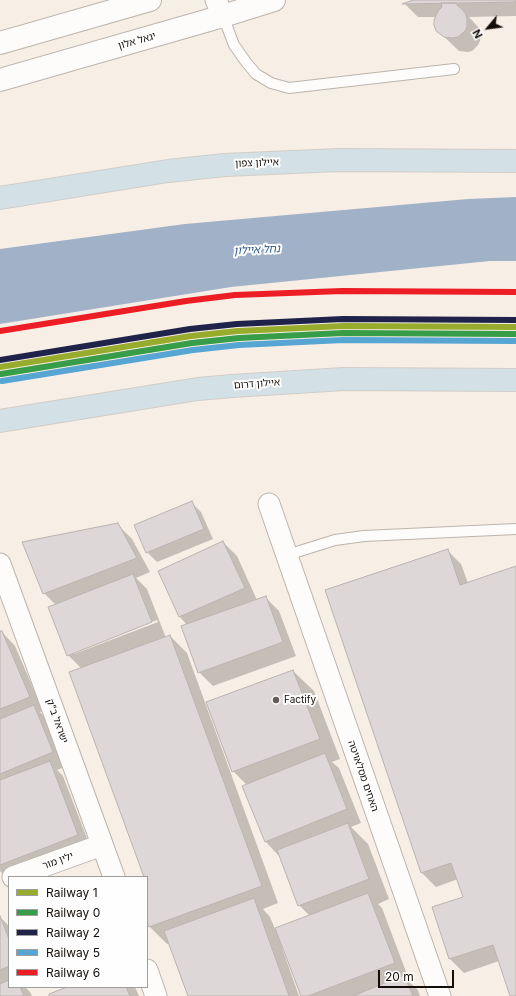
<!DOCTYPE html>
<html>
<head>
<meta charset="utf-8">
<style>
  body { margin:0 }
  #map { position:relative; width:516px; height:996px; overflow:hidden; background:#f7eee5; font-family:Inter,sans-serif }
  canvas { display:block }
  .legend { position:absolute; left:8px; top:876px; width:140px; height:112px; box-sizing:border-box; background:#fefefe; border:1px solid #a09e9c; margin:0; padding:5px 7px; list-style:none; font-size:12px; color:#140e09 }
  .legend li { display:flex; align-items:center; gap:8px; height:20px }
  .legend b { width:20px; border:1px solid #a09e9c }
  .north { position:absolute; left:468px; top:8px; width:40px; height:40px; -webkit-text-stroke:3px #fefefe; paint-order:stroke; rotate:241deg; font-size:11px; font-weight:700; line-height:16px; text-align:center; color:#140e09 }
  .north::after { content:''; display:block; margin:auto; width:14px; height:18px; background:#140e09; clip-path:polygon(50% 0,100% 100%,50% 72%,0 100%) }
  .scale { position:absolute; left:378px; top:970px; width:76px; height:18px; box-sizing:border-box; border:2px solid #140e09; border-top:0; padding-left:5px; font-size:12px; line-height:14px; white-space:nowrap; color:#140e09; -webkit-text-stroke:3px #fefefe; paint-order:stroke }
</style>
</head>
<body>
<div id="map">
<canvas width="516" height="996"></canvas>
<ul class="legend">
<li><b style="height:5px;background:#97ab2c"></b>Railway 1</li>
<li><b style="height:5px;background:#389d48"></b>Railway 0</li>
<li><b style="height:5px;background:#1f234a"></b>Railway 2</li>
<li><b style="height:5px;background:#56a5d2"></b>Railway 5</li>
<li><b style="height:5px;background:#ed1d26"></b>Railway 6</li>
</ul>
<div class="north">N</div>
<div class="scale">20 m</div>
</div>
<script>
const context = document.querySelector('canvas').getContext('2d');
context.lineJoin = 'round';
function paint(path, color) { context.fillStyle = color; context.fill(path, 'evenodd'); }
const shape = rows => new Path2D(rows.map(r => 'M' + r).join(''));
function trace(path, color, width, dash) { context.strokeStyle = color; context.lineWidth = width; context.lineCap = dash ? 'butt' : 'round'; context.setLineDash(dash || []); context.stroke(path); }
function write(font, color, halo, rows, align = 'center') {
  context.font = font + ' Inter,"Noto Sans Hebrew",sans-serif'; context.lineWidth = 4; context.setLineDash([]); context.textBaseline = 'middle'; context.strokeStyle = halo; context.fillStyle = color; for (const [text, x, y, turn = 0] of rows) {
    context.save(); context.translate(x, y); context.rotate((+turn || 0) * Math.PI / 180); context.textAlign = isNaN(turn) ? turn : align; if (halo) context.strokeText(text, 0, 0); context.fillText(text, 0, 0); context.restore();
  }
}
paint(shape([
  [516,197,516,261,490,261,231,287,0,324,0,249,185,224,468,199]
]), '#a1b2c8');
paint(shape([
  [417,0,516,0,516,16,469,17,479,28,481,32,480,41,478,45,472,51,468,52,459,51,437,30,436,17,418,17,405,4],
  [192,503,201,512,213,539,157,562,147,552],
  [118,525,132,539,150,572,136,578,147,589,166,638,170,636,187,653,278,903,263,909,270,917,275,929,310,916,299,905,279,856,266,842,244,787,247,785,233,771,293,671,314,691,340,759,332,762,339,768,361,823,351,827,368,844,389,899,378,904,382,908,408,977,405,978,418,990,420,996,302,996,283,947,282,948,299,996,189,996,170,943,167,944,150,927,147,920,147,877,145,877,82,669,68,655,56,605,44,593],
  [157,620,158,622,74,654,74,652],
  [223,542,237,556,257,600,265,597,279,611,296,656,213,686,199,672,187,625,180,617,159,571],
  [447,550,461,564,468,583,516,567,516,996,511,996,499,961,464,973,450,959,433,908,464,897,458,879,436,887,422,873],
  [0,632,2,632,15,646,43,711,40,712,48,720,67,766,57,770,63,776,91,849,9,880,0,871],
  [0,917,9,926,9,987,25,987,30,992,32,996,0,996],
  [69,987,135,987,139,996,50,996]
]), '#0003');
const building = shape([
  [413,0,516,0,516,2,402,4,413,0],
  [441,3,456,3,458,6,462,9,465,13,467,18,467,27,465,31,458,37,453,38,444,37,436,31,434,25,434,20,438,11,442,7,441,3],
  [192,501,204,529,146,553,134,525,192,501],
  [118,523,137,558,43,594,22,542,118,523],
  [223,541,245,588,179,617,158,571,223,541],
  [448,549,460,585,516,566,516,996,510,996,493,945,449,959,432,907,463,897,451,863,421,873,325,590,448,549],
  [133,574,152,622,67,656,48,607,133,574],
  [266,596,283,642,198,673,181,626,266,596],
  [0,631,2,631,30,697,0,709,0,631],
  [170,635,262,886,149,927,147,922,147,877,144,877,69,672,170,635],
  [293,670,320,739,232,772,206,702,293,670],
  [34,705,53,752,0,774,0,719,34,705],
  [325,753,347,809,265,842,242,786,325,753],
  [50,761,78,835,0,865,0,780,50,761],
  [348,823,369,879,298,906,277,850,348,823],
  [368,893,395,963,308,996,301,996,275,928,368,893],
  [254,898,289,996,188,996,164,931,254,898],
  [0,916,9,939,9,966,0,970,0,916],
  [404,975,413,996,353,996,404,975],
  [9,980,9,987,20,987,24,996,0,996,0,984,9,980],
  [67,987,126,987,130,996,49,996,49,994,67,987]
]);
paint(building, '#ded7d7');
trace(building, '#b9b3b1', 1);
const lane = shape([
  [223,16,234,45,246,62,256,74,271,83,289,88,454,69],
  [287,555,335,540,364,536,516,529]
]);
const street = shape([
  [216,0,223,16],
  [269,504,440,996],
  [0,564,114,877],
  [13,877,102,845],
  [147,970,156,996]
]);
const secondary = shape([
  [0,43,150,0],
  [0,80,223,16,274,0]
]);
const highway = shape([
  [0,198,168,171,225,165,339,160,516,161],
  [0,421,198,389,232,386,344,379,516,380]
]);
trace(lane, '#bcb4ad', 12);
trace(street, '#bcb4ad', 23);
trace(secondary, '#bcb4ad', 24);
trace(highway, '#d1cdc9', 24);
trace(lane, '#fefcfb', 10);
trace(street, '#fefcfb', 21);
trace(secondary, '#fefcfb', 22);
trace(highway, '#d3e1e6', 22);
trace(shape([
  [0,367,191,336,238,331,343,326,516,327]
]), '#97ab2c', 6);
trace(shape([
  [1,374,192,343,239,338,343,333,516,334]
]), '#389d48', 6);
trace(shape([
  [0,360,190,329,237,324,343,319,516,320]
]), '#1f234a', 6);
trace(shape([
  [2,381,193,350,239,345,343,340,516,341]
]), '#56a5d2', 6);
trace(shape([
  [0,331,186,301,235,295,342,291,516,292]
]), '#ed1d26', 6);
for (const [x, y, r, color] of [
  [276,700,4,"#635c56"]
]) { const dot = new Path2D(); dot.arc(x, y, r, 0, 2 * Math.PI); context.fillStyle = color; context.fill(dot); trace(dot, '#fefefe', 1.5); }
write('10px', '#140e09', '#fefefe', [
  ["יגאל אלון",137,41,-16],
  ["איילון צפון",257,163,-2],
  ["איילון דרום",257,384,-4],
  ["ישראל ב\"ק",57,721,70],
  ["האחים מסלאויטה",363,776,71],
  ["ילין מור",58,861,-20]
]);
write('10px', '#140e09', '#fefefe', [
  ["Factify",284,700]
], 'left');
write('italic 11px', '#305989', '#fefefe', [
  ["נחל איילון",257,250,-3]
]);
</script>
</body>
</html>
